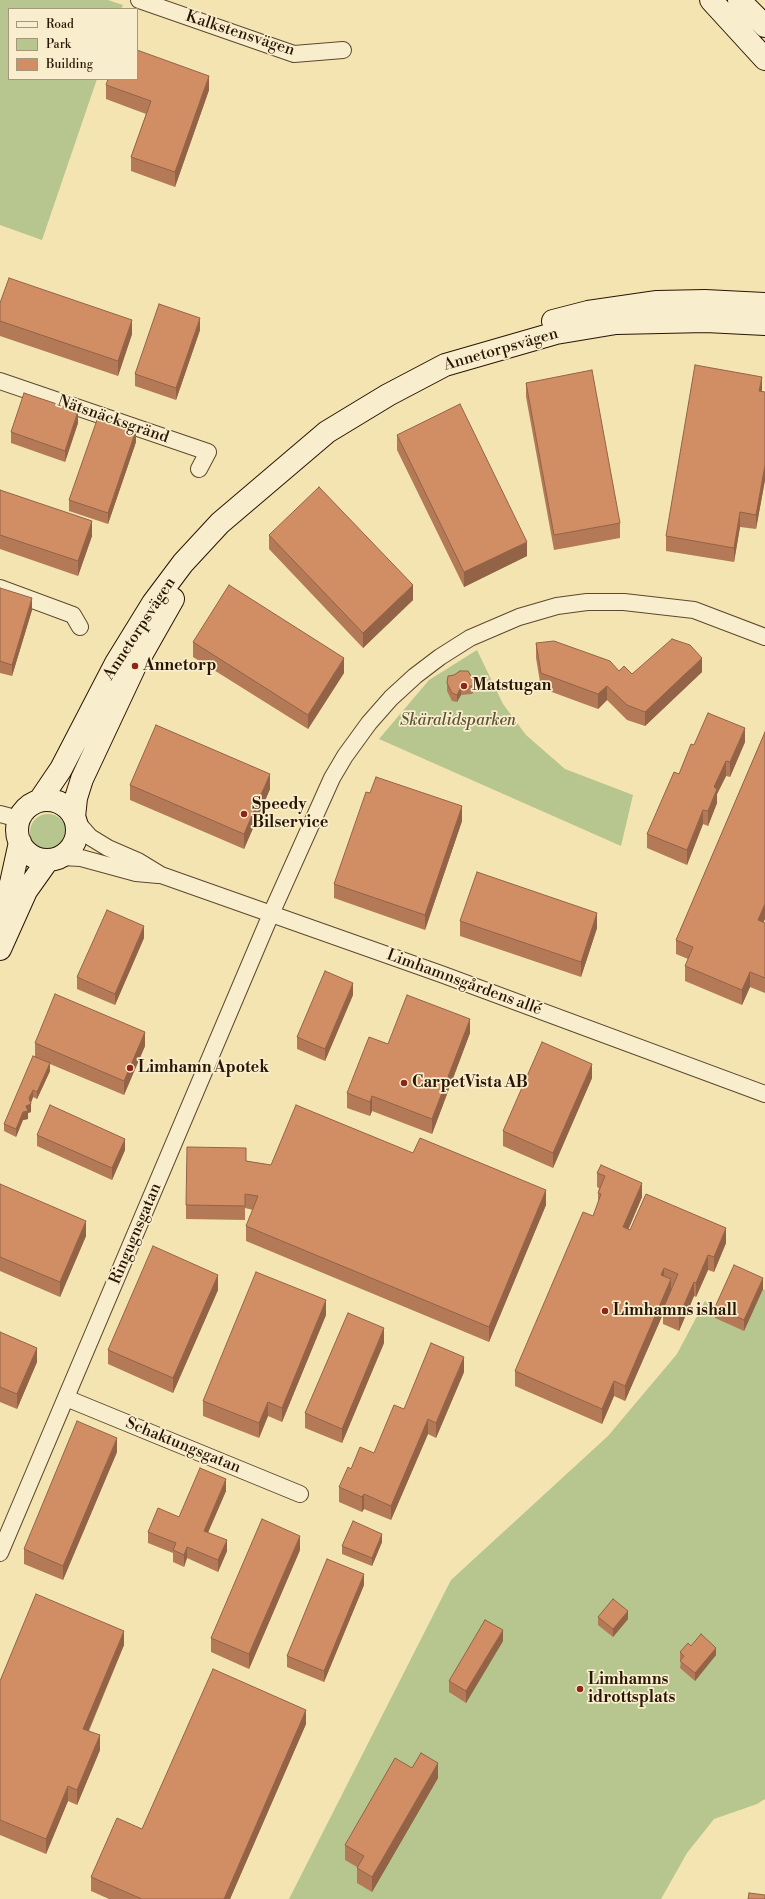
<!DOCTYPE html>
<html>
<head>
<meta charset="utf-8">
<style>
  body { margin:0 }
  #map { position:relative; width:765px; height:1899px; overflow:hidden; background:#f4e4b1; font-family:"Libre Bodoni",serif }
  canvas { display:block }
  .legend { position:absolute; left:8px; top:8px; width:130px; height:72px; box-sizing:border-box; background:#f8edcc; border:1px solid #a5977c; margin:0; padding:5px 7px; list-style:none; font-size:12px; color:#291503 }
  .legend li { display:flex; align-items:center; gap:8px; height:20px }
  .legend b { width:20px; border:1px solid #a5977c }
</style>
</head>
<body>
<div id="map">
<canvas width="765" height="1899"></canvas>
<ul class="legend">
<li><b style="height:5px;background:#f8edcc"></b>Road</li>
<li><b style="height:11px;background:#b7c58f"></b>Park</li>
<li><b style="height:11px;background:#d18e65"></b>Building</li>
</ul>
</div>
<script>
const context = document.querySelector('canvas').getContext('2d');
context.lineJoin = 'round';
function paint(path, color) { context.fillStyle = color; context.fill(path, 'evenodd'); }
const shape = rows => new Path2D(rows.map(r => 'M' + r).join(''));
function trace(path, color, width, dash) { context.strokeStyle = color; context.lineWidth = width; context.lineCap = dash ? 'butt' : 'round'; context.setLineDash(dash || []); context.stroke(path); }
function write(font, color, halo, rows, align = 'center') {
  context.font = font + ' "Libre Bodoni",serif'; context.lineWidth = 3.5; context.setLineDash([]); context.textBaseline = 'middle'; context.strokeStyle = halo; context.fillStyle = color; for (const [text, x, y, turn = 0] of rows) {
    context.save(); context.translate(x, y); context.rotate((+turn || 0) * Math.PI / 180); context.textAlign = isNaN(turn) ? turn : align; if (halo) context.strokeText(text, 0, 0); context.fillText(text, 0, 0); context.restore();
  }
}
paint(shape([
  [0,0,108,0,123,5,121,9,9,9,9,79,97,79,42,240,0,225],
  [477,650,503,704,526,735,565,769,633,795,621,846,379,739,429,680],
  '30 832a18 18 0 1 1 36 0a18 18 0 1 1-36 0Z',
  [734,1276,765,1290,765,1799,757,1804,714,1819,687,1853,661,1899,289,1899,451,1580,608,1436,677,1354,705,1301,720,1309]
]), '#b7c58f');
const street = shape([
  [139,0,294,54,343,50],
  [0,381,208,452,199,469],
  [0,588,73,615,80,627],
  [0,814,19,819],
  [76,821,90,837,108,848,138,861,161,875,441,974,765,1094],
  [60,857,81,858,136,873,158,875],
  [66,1398,300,1494],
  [0,1553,271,914,332,778,345,756,369,723,391,698,415,676,440,657,470,638,519,617,557,606,587,602,624,602,694,610,765,637]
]);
const secondary = shape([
  [711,0,765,59],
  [739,0,765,26],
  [553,321,588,312,657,302,705,301,765,304],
  '17 830a30 30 0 1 1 60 0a30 30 0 1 1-60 0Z',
  [40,800,61,769,116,663,153,603,183,563,220,523,327,432,388,395,445,365,556,333,616,323,706,321,765,324],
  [74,817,76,798,82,779,135,666,173,599],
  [0,913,11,883,20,842],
  [0,949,26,891,48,860]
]);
trace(street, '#5c492e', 18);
trace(secondary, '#291503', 24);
trace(street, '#f8edcc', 16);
trace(secondary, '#f8edcc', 22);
paint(shape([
  [106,85,209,90,175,187,131,171,131,157,146,114,106,99],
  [0,303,132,334,118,376,0,336],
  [200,330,176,400,135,386,135,374],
  [526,383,620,523,620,538,554,550,526,397],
  [762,392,765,392,765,480,756,529,740,527,734,562,666,551,666,536],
  [78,423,65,462,11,443,11,432],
  [397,435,527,556,464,587,397,450],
  [136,442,108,524,69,511,69,500],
  [0,490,92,536,78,576,0,549],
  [269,535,413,600,363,648,269,549],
  [0,588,32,610,12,676,0,673],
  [193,642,344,673,308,729,193,657],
  [536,643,619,671,632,674,702,672,645,726,627,720,607,700,598,709,541,688,536,658],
  [460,671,474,689,472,694,461,695,457,702,452,701,447,691,447,683,454,675],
  [765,732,765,919,763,922,765,923,765,993,750,987,742,1005,685,981,685,966,688,959,676,954,676,940],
  [745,742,730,777,726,776,717,794,717,803,708,826,703,824,687,865,647,848,647,834,679,774],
  [130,785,270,789,244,849,130,800],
  [462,821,425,930,334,898,334,884],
  [460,921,597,928,581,977,460,936],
  [144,938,115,1005,77,989,77,977],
  [353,995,325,1061,297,1049,297,1037],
  [470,1033,432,1134,372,1111,370,1116,347,1108,347,1093,388,1044],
  [35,1043,145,1046,124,1095,50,1064,50,1071,37,1099,33,1097,31,1103,31,1112,28,1113,28,1119,23,1120,16,1137,4,1131,4,1124,35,1057],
  [592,1078,553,1168,503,1146,503,1131],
  [37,1135,125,1150,112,1180,37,1146],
  [413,1153,546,1205,489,1342,246,1241,246,1226,253,1210,245,1208,245,1220,186,1219,186,1205,246,1161,271,1165],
  [601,1165,642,1197,628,1230,630,1230,726,1243,714,1272,708,1270,696,1297,694,1296,679,1331,663,1324,663,1314,625,1401,614,1396,602,1424,515,1386,515,1371,593,1216,598,1204,598,1193,599,1188,597,1187,597,1173],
  [0,1184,86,1236,60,1297,0,1271],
  [763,1289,744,1331,715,1318,715,1307],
  [218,1290,173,1393,108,1364,108,1350],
  [326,1315,282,1422,268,1416,259,1438,203,1416,203,1401],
  [0,1332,37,1362,17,1409,0,1402],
  [384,1343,342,1443,305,1428,305,1413],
  [464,1372,436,1438,428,1434,391,1520,364,1509,362,1512,339,1502,339,1487,351,1469,374,1453,404,1409],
  [117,1452,63,1580,24,1564,24,1549],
  [226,1491,208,1532,227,1551,218,1572,187,1558,184,1567,173,1562,173,1553,148,1543,148,1532,179,1517],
  [382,1542,372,1566,342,1554,342,1546],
  [300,1550,249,1669,211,1652,211,1638],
  [364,1585,324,1682,287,1667,287,1656],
  [598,1617,628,1619,613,1637,598,1625],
  [503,1641,466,1703,449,1692,449,1681],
  [124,1645,89,1731,100,1750,77,1805,68,1801,46,1854,0,1835,0,1681],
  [691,1646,716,1655,695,1681,680,1668,681,1660,680,1660,680,1652],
  [306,1724,230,1899,109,1899,91,1891,91,1877,142,1829],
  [412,1768,438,1778,372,1892,357,1883,357,1867,345,1860,345,1845]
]), '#b47a57');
paint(shape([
  [209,76,209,90,175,187,175,172],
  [200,318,200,330,176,400,176,388],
  [132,320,132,334,118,376,118,361],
  [762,377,762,391,759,406,759,391],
  [78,411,78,423,65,462,65,451],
  [136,430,136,442,108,524,108,513],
  [765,465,765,480,756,529,756,515],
  [740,512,740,527,734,562,734,548],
  [92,521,92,536,78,576,78,561],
  [527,542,527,556,464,587,464,572],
  [413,585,413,600,363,648,363,633],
  [32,598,32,610,12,676,12,665],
  [344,658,344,673,308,729,308,715],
  [702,658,702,672,645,726,645,712],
  [474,681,474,689,472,694,472,686],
  [607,686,607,700,598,709,598,694],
  [461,687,461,695,457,702,457,695],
  [745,728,745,742,730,777,730,762],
  [726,761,726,776,717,794,717,803,708,826,708,811,714,787],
  [270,774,270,789,244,849,244,834],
  [462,806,462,821,425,930,425,915],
  [703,810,703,824,687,865,687,850],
  [765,904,765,919,758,935,758,920],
  [597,913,597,928,581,977,581,962],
  [144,926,144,938,115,1005,115,994],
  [750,972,750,987,742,1005,742,990],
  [353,983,353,995,325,1061,325,1049],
  [470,1019,470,1033,432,1134,432,1119],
  [145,1032,145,1046,124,1095,124,1081],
  [50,1063,50,1071,37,1099,37,1092],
  [592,1064,592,1078,553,1168,553,1153],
  [33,1090,33,1097,30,1105,31,1104,31,1112,28,1113,28,1119,23,1120,16,1137,16,1129],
  [372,1096,372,1111,370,1116,370,1102],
  [125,1139,125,1150,112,1180,112,1168],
  [642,1183,642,1197,623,1242,623,1227],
  [546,1190,546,1205,489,1342,489,1327],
  [86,1221,86,1236,60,1297,60,1282],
  [726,1228,726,1243,714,1272,714,1257],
  [708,1255,708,1270,696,1297,696,1283],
  [664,1268,664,1283,661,1275],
  [218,1275,218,1290,173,1393,173,1378],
  [763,1278,763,1289,744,1331,744,1320],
  [671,1279,671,1294,663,1309,663,1314,625,1401,625,1386],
  [694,1282,694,1296,679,1331,679,1316],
  [326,1300,326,1315,282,1422,282,1408],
  [384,1328,384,1343,342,1443,342,1429],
  [37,1348,37,1362,17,1409,17,1394],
  [464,1357,464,1372,436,1438,436,1423],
  [614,1381,614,1396,602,1424,602,1409],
  [268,1402,268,1416,259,1438,259,1423],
  [428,1419,428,1434,391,1520,391,1506],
  [117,1438,117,1452,63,1580,63,1566],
  [226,1479,226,1491,204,1542,204,1531],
  [364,1494,364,1509,362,1512,362,1497],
  [382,1534,382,1542,372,1566,372,1558],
  [300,1536,300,1550,249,1669,249,1654],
  [227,1540,227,1551,218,1572,218,1560],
  [187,1547,187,1558,184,1567,184,1555],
  [364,1574,364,1585,324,1682,324,1671],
  [628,1611,628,1619,613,1637,613,1629],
  [503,1630,503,1641,466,1703,466,1691],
  [124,1631,124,1645,83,1743,83,1729],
  [716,1648,716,1655,695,1681,695,1673],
  [306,1710,306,1724,230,1899,224,1899],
  [100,1735,100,1750,77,1805,77,1790],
  [438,1763,438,1778,372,1892,372,1877],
  [68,1786,68,1801,46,1854,46,1839]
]), '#926347');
const building = shape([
  [137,50,209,76,175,172,131,157,151,101,106,85,108,79,137,79,137,50],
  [9,278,132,320,118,361,0,321,0,303,9,278],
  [159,304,200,318,176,388,135,374,159,304],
  [695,365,762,377,759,391,765,392,765,465,756,515,740,512,734,548,666,536,695,365],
  [592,370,620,523,554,535,526,383,592,370],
  [24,393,78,411,65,451,11,432,24,393],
  [460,404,527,542,464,572,397,435,460,404],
  [98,417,136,430,108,513,69,500,98,417],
  [319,487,413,585,363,633,269,535,319,487],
  [0,490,92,521,78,561,0,535,0,490],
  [229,585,344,658,308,715,193,642,229,585],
  [0,588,32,598,12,665,0,661,0,588],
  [672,639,690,645,702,658,645,712,627,705,607,686,598,694,541,673,536,643,554,641,610,661,619,671,624,666,632,674,672,639],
  [460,671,468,671,474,681,472,686,461,687,457,695,452,693,447,683,448,676,454,675,460,671],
  [708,713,745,728,730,762,726,761,714,787,717,789,708,811,703,810,687,850,647,834,674,772,679,774,691,744,694,745,708,713],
  [156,725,270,774,244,834,130,785,156,725],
  [765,732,765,904,758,920,765,923,765,978,750,972,742,990,685,966,693,947,676,940,765,732],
  [376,777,462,806,425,915,334,884,366,792,370,793,376,777],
  [477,872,597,913,581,962,460,921,477,872],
  [107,910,144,926,115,994,77,977,107,910],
  [325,971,353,983,325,1049,297,1037,325,971],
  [55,994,145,1032,124,1081,35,1043,55,994],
  [407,995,470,1019,432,1119,372,1096,370,1102,347,1093,369,1037,388,1044,407,995],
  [542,1042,592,1064,553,1153,503,1131,542,1042],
  [33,1056,50,1063,37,1092,33,1090,29,1098,31,1104,26,1106,28,1111,23,1112,16,1129,4,1124,33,1056],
  [50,1105,125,1139,112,1168,37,1135,50,1105],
  [296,1105,413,1153,420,1138,546,1190,489,1327,246,1226,258,1196,245,1194,245,1206,186,1205,187,1147,246,1148,246,1161,271,1165,296,1105],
  [601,1165,642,1183,623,1227,630,1230,646,1194,726,1228,714,1257,708,1255,696,1283,694,1282,679,1316,663,1309,678,1274,664,1268,661,1275,671,1279,625,1386,614,1381,602,1409,515,1371,583,1212,593,1216,601,1194,598,1193,605,1176,597,1173,601,1165],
  [0,1184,86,1221,60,1282,0,1257,0,1184],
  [153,1246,218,1275,173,1378,108,1350,153,1246],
  [734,1265,763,1278,744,1320,715,1307,734,1265],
  [256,1272,326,1300,282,1408,268,1402,259,1423,203,1401,256,1272],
  [348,1313,384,1328,342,1429,305,1413,348,1313],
  [0,1332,37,1348,17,1394,0,1387,0,1332],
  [431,1343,464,1357,436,1423,428,1419,391,1506,364,1494,362,1497,339,1487,348,1467,351,1469,360,1447,374,1453,394,1405,404,1409,431,1343],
  [77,1421,117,1438,63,1566,24,1549,77,1421],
  [200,1468,226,1479,204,1531,227,1540,218,1560,187,1547,184,1555,173,1550,176,1543,148,1532,158,1508,179,1517,200,1468],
  [262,1519,300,1536,249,1654,211,1638,262,1519],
  [353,1521,382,1534,372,1558,342,1546,353,1521],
  [327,1559,364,1574,324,1671,287,1656,327,1559],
  [36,1594,124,1631,83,1729,100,1735,77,1790,68,1786,46,1839,0,1820,0,1681,36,1594],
  [613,1599,628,1611,613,1629,598,1617,613,1599],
  [485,1620,503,1630,466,1691,449,1681,485,1620],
  [701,1634,716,1648,695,1673,680,1661,684,1656,680,1652,688,1643,691,1646,701,1634],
  [213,1669,306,1710,224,1899,142,1899,91,1877,117,1818,142,1829,213,1669],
  [421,1753,438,1763,372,1877,357,1868,364,1856,345,1845,395,1758,412,1768,421,1753],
  [749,1893,765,1895,765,1899,748,1899,749,1893]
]);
paint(building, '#d18e65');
trace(building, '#926347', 1);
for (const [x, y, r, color] of [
  [135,666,4,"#8f2418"],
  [464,686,4,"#8f2418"],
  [244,814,4,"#8f2418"],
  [130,1068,4,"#8f2418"],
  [404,1083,4,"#8f2418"],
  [605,1311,4,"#8f2418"],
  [580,1689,4,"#8f2418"]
]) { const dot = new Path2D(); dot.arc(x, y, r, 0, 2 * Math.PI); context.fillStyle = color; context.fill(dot); trace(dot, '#f8edcc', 1.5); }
write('16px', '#291503', '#f8edcc', [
  ["Kalkstensvägen",240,34,18],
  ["Annetorpsvägen",501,350,-16],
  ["Nätsnäcksgränd",113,420,19],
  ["Annetorpsvägen",140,629,-57],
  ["Limhamnsgårdens allé",464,983,20],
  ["Ringugnsgatan",136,1234,-67],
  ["Schaktungsgatan",183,1446,22]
]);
write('bold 16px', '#291503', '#f8edcc', [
  ["Annetorp",143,666],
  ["Matstugan",472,686],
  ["Speedy",252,805],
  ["Bilservice",252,823],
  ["Limhamn Apotek",138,1068],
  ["CarpetVista AB",412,1083],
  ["Limhamns ishall",613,1311],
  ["Limhamns",588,1680],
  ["idrottsplats",588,1698]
], 'left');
write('italic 16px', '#5b5334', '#f8edcc', [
  ["Skäralidsparken",458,721]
]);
</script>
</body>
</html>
